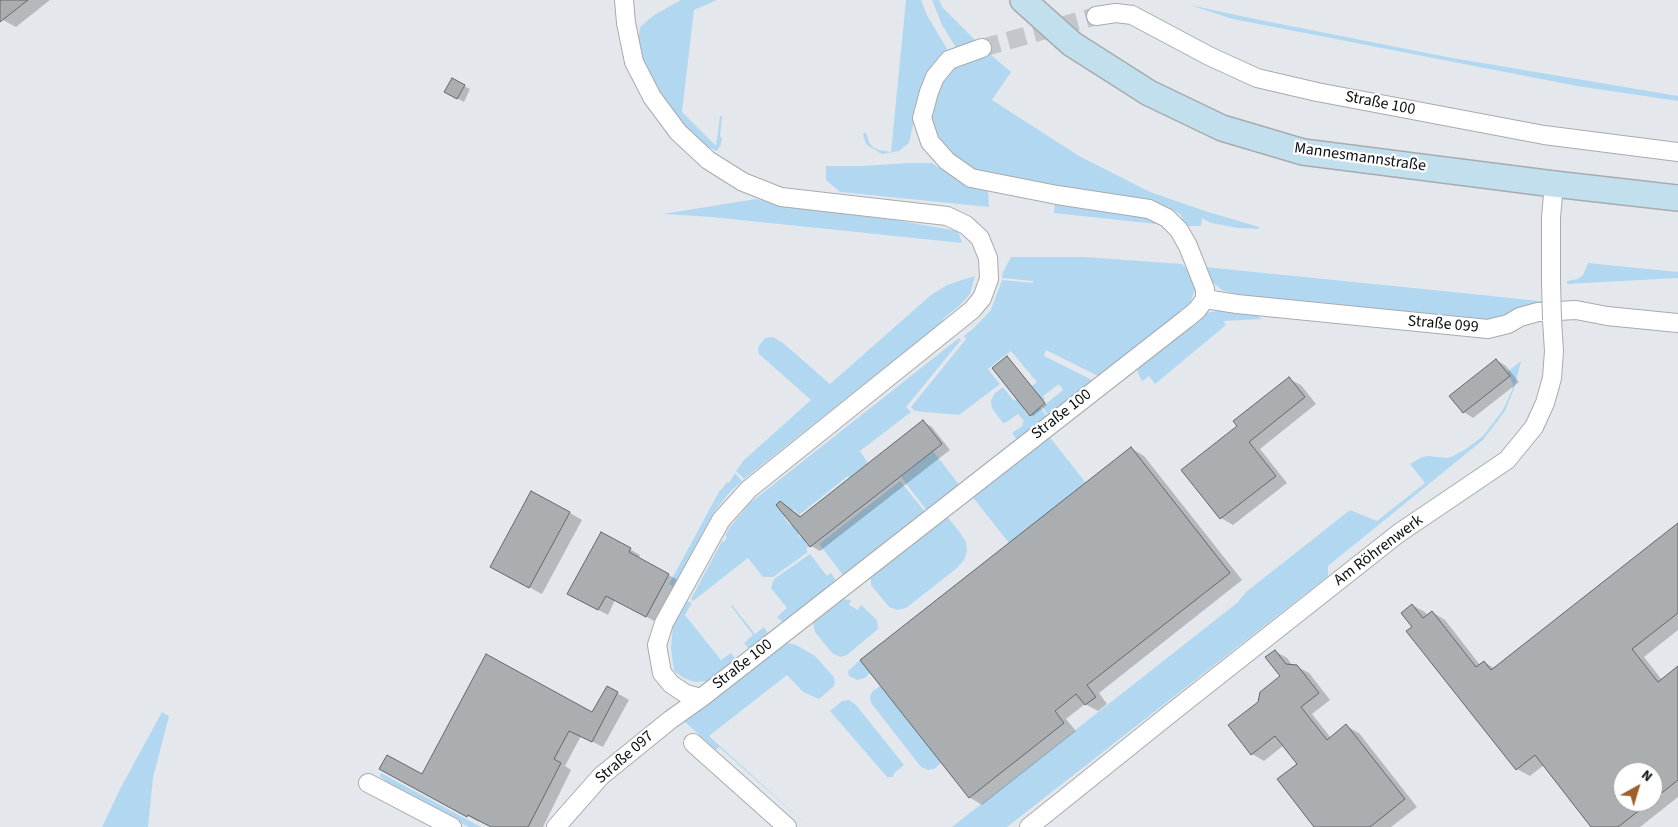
<!DOCTYPE html>
<html>
<head>
<meta charset="utf-8">
<style>
  body { margin:0 }
  #map { position:relative; width:1678px; height:827px; overflow:hidden; background:#e4e8ec; font-family:"Source Sans 3",sans-serif }
  canvas { display:block }
  .north { position:absolute; left:1613px; top:762px; width:50px; height:50px; box-sizing:border-box; background:#fff; border:1px solid #9d9e9e; border-radius:50%; rotate:39deg; font-size:14px; font-weight:700; line-height:20px; text-align:center; color:#0a0c0d }
  .north::after { content:''; display:block; margin:auto; width:18px; height:22px; background:#9f5e2a; clip-path:polygon(50% 0,100% 100%,50% 72%,0 100%) }
</style>
</head>
<body>
<div id="map">
<canvas width="1678" height="827"></canvas>
<div class="north">N</div>
</div>
<script>
const context = document.querySelector('canvas').getContext('2d');
context.lineJoin = 'round';
function paint(path, color) { context.fillStyle = color; context.fill(path, 'evenodd'); }
const shape = rows => new Path2D(rows.map(r => 'M' + r).join(''));
function trace(path, color, width, dash) { context.strokeStyle = color; context.lineWidth = width; context.lineCap = dash ? 'butt' : 'round'; context.setLineDash(dash || []); context.stroke(path); }
function write(font, color, halo, rows, align = 'center') {
  context.font = font + ' "Source Sans 3",sans-serif'; context.lineWidth = 4.5; context.setLineDash([]); context.textBaseline = 'middle'; context.strokeStyle = halo; context.fillStyle = color; for (const [text, x, y, turn = 0] of rows) {
    context.save(); context.translate(x, y); context.rotate((+turn || 0) * Math.PI / 180); context.textAlign = isNaN(turn) ? turn : align; if (halo) context.strokeText(text, 0, 0); context.fillText(text, 0, 0); context.restore();
  }
}
paint(shape([
  [681,0,717,0,694,10,682,112,716,146,720,116,722,116,720,137,722,138,721,144,717,151,704,145,695,138,672,114,650,77,640,54,638,41,640,27,654,15],
  [906,0,921,0,927,15,947,49,946,53,921,89,909,143,899,151,882,154,867,145,864,139,863,133,866,133,870,144,874,148,879,150,891,152],
  [932,0,939,0,943,8,977,42,958,51,942,25],
  [1190,5,1255,19,1447,57,1678,96,1678,101,1577,86,1233,19],
  [990,54,1011,72,992,100,1079,156,1150,192,1205,211,1259,227,1259,229,1238,228,1211,223,1202,218,1201,226,1186,226,1180,214,1166,206,994,176,970,168,961,164,936,136,932,123,931,116,934,100,945,75,955,66],
  [909,163,932,163,961,182,988,190,989,207,840,192,826,180,826,166,863,166],
  [756,199,796,208,895,220,958,231,962,243,712,217,663,214],
  [1055,201,1146,215,1165,225,1054,213],
  [1011,257,1084,257,1182,264,1191,273,1196,287,1192,298,1188,307,1100,377,1046,350,1044,356,1094,381,1049,416,1042,407,1063,390,1059,384,1043,396,1045,399,1038,405,1034,401,1024,410,1029,416,1040,407,1047,417,1018,441,1012,433,1023,425,1022,423,1024,421,1018,414,1007,422,1003,423,992,408,991,401,994,394,1003,387,1014,401,1037,382,1011,351,988,369,1000,384,959,415,915,411,911,407,966,339,964,336,975,327,991,310,1002,280,1033,283,1033,281,1002,278,1003,272],
  [1588,263,1678,272,1678,278,1567,284,1567,281,1578,279,1583,275],
  [1205,267,1463,293,1587,306,1484,322,1246,297,1222,290,1211,281],
  [975,276,970,294,959,306,943,319,944,321,744,479,736,471,743,461,811,400,759,354,758,350,759,346,765,338,773,337,783,343,830,384,931,295,947,285],
  [1228,310,1256,314,1262,319,1223,321,1226,325,1155,384,1149,376,1143,381,1140,378,1137,369,1137,365,1203,314,1210,312],
  [959,338,961,340,906,407,911,412,860,451,868,463,849,478,848,476,799,515,794,509,784,517,790,525,792,524,800,533,798,535,801,538,802,537,806,541,805,543,807,545,809,546,806,549,808,552,773,577,763,577,748,558,693,601,691,599,722,541,724,542,727,537,725,535,730,527,750,503],
  [1521,361,1514,389,1505,411,1483,440,1328,566,1328,576,1007,827,952,827,1237,603,1246,592,1350,510,1377,521,1425,483,1410,464,1422,457,1428,456,1447,458,1451,457,1466,449,1483,436,1503,410,1512,390,1513,384,1507,372],
  [1048,435,1086,483,1009,543,971,495],
  [933,451,960,486,928,512,901,477],
  [735,473,742,481,730,492,714,512,673,587,669,584,720,490,721,490,727,482,729,483],
  [900,481,926,513,845,576,843,575,819,544],
  [946,515,961,534,966,542,967,551,964,560,957,568,906,608,897,610,889,607,871,585,871,575],
  [810,554,827,576,831,573,837,582,784,623,777,617,787,608,771,588,774,579],
  [841,599,851,600,849,605,858,610,861,605,877,620,878,629,847,655,840,657,832,653,815,632,813,624,814,621],
  [687,601,692,603,685,615,721,660,731,653,736,659,736,661,719,676,707,681,695,682,684,678,674,671,671,648,673,625],
  [732,605,755,634,764,627,769,635,749,649,744,643,753,635,731,606],
  [784,642,796,645,815,656,833,676,835,680,834,686,819,699,803,692,787,675,709,736,809,827,719,747,716,750,684,721],
  [860,660,870,673,865,678,857,680,849,676,848,671],
  [880,686,941,763,934,769,928,770,921,767,871,703,870,696,873,691],
  [849,700,856,705,904,765,894,773,893,777,887,777,830,711,842,701],
  [162,712,169,716,153,778,148,827,102,827,120,789],
  [381,773,481,827,469,827,392,787,380,776]
]), '#b2d8f1');
paint(shape([
  [0,0,50,0,16,27,3,20,0,16],
  [464,86,470,89,464,102,446,92],
  [1007,357,1047,405,1033,416,1031,415],
  [1496,360,1506,366,1519,382,1473,418,1464,412],
  [1289,379,1301,385,1316,404,1260,449,1287,483,1233,525,1221,518,1183,470,1239,426],
  [923,422,932,427,950,450,820,551,811,546,778,505,781,502,802,517],
  [1131,448,1144,456,1242,580,1099,693,1107,704,1098,711,1085,704,1066,719,1076,731,982,805,969,797],
  [570,513,582,520,542,594,504,574],
  [1678,524,1678,630,1644,657,1662,680,1678,668,1678,797,1640,827,1593,827,1544,765,1530,776,1517,769,1414,627,1412,605,1425,612,1428,616,1432,612,1445,620,1480,665,1484,662,1494,668],
  [1623,772,1653,772,1653,802,1623,802],
  [601,533,640,555,638,559,678,580,656,622,615,600,608,615,578,599],
  [1275,651,1287,658,1293,666,1296,666,1309,673,1330,700,1312,714,1331,738,1346,726,1359,733,1417,807,1391,827,1316,827,1299,764,1284,745,1264,761,1252,754,1260,702,1282,676],
  [607,687,629,700,603,747,581,736,565,766,571,770,543,827,493,827,480,820,479,822,392,775,422,775,593,714]
]), '#0003');
const building = shape([
  [0,0,28,0,0,22,0,0],
  [452,78,465,85,457,99,444,92,452,78],
  [1007,356,1045,403,1030,416,992,368,1007,356],
  [1496,359,1510,376,1463,413,1449,396,1496,359],
  [1289,377,1305,397,1249,442,1276,476,1220,519,1181,470,1237,426,1233,421,1289,377],
  [923,420,942,444,810,547,776,505,780,501,800,517,923,420],
  [1131,447,1230,573,1087,685,1096,697,1085,705,1076,694,1055,711,1064,723,969,798,860,660,1131,447],
  [531,491,570,512,529,588,490,567,531,491],
  [1678,523,1678,613,1632,649,1658,682,1678,666,1678,780,1653,800,1653,772,1623,772,1623,802,1650,802,1618,827,1591,827,1535,755,1516,770,1406,631,1412,627,1401,613,1412,604,1423,618,1432,611,1476,667,1484,661,1491,670,1678,523],
  [601,532,631,548,629,552,669,574,646,617,606,596,598,610,567,594,601,532],
  [1275,650,1286,664,1297,665,1319,693,1301,707,1327,740,1346,724,1405,799,1370,827,1314,827,1277,779,1297,764,1275,736,1251,755,1228,725,1258,702,1260,692,1280,676,1265,657,1275,650],
  [486,654,592,712,607,686,618,692,592,742,569,731,554,759,561,763,528,827,491,827,468,815,467,817,379,769,387,755,422,774,486,654]
]);
paint(building, '#aaaeb1');
trace(building, '#63676a', 1);
trace(shape([
  [982,48,1096,16]
]), '#c3c7cb', 18, [18, 9]);
const street = shape([
  [624,0,626,23,634,62,652,97,678,132,708,160,743,182,781,197,947,216,966,225,980,238,988,258,989,279,982,298,972,310,749,489,721,520,664,623,657,645,662,673,671,684,686,694,701,698,1186,319,1197,310,1205,299,1205,289,1188,246,1179,230,1167,218,1149,209,1057,195,971,178,947,161,930,142,922,118,929,92,935,77,949,60,982,48],
  [1096,16,1116,13,1132,15,1209,56,1257,78,1317,92,1544,135,1678,152],
  [1551,281,1551,217,1554,184],
  [1205,299,1237,304,1488,329,1508,324,1520,317,1538,312,1576,310,1607,316,1678,323],
  [693,743,787,827],
  [368,783,452,827],
  [556,827,601,776,670,720,701,698],
  [1029,827,1171,713,1399,533,1507,460,1534,427,1545,403,1552,378,1554,351,1552,320]
]);
const secondary = shape([
  [1023,0,1072,44,1149,93,1222,128,1303,152,1554,184,1678,198]
]);
trace(street, '#a7abae', 20);
trace(secondary, '#a7abae', 28);
trace(street, '#fff', 18);
trace(secondary, '#c2dfee', 25);
const streetBridge = shape([
  [1551,281,1552,320]
]);
trace(streetBridge, '#a7abae', 20, []);
trace(streetBridge, '#fff', 18);
write('16px', '#0a0c0d', '#fff', [
  ["Straße 100",1380,104,11],
  ["Mannesmannstraße",1360,158,8],
  ["Straße 099",1443,325,5],
  ["Straße 100",1062,415,-38],
  ["Am Röhrenwerk",1379,551,-37],
  ["Straße 100",743,665,-38],
  ["Straße 097",625,758,-41]
]);
</script>
</body>
</html>
